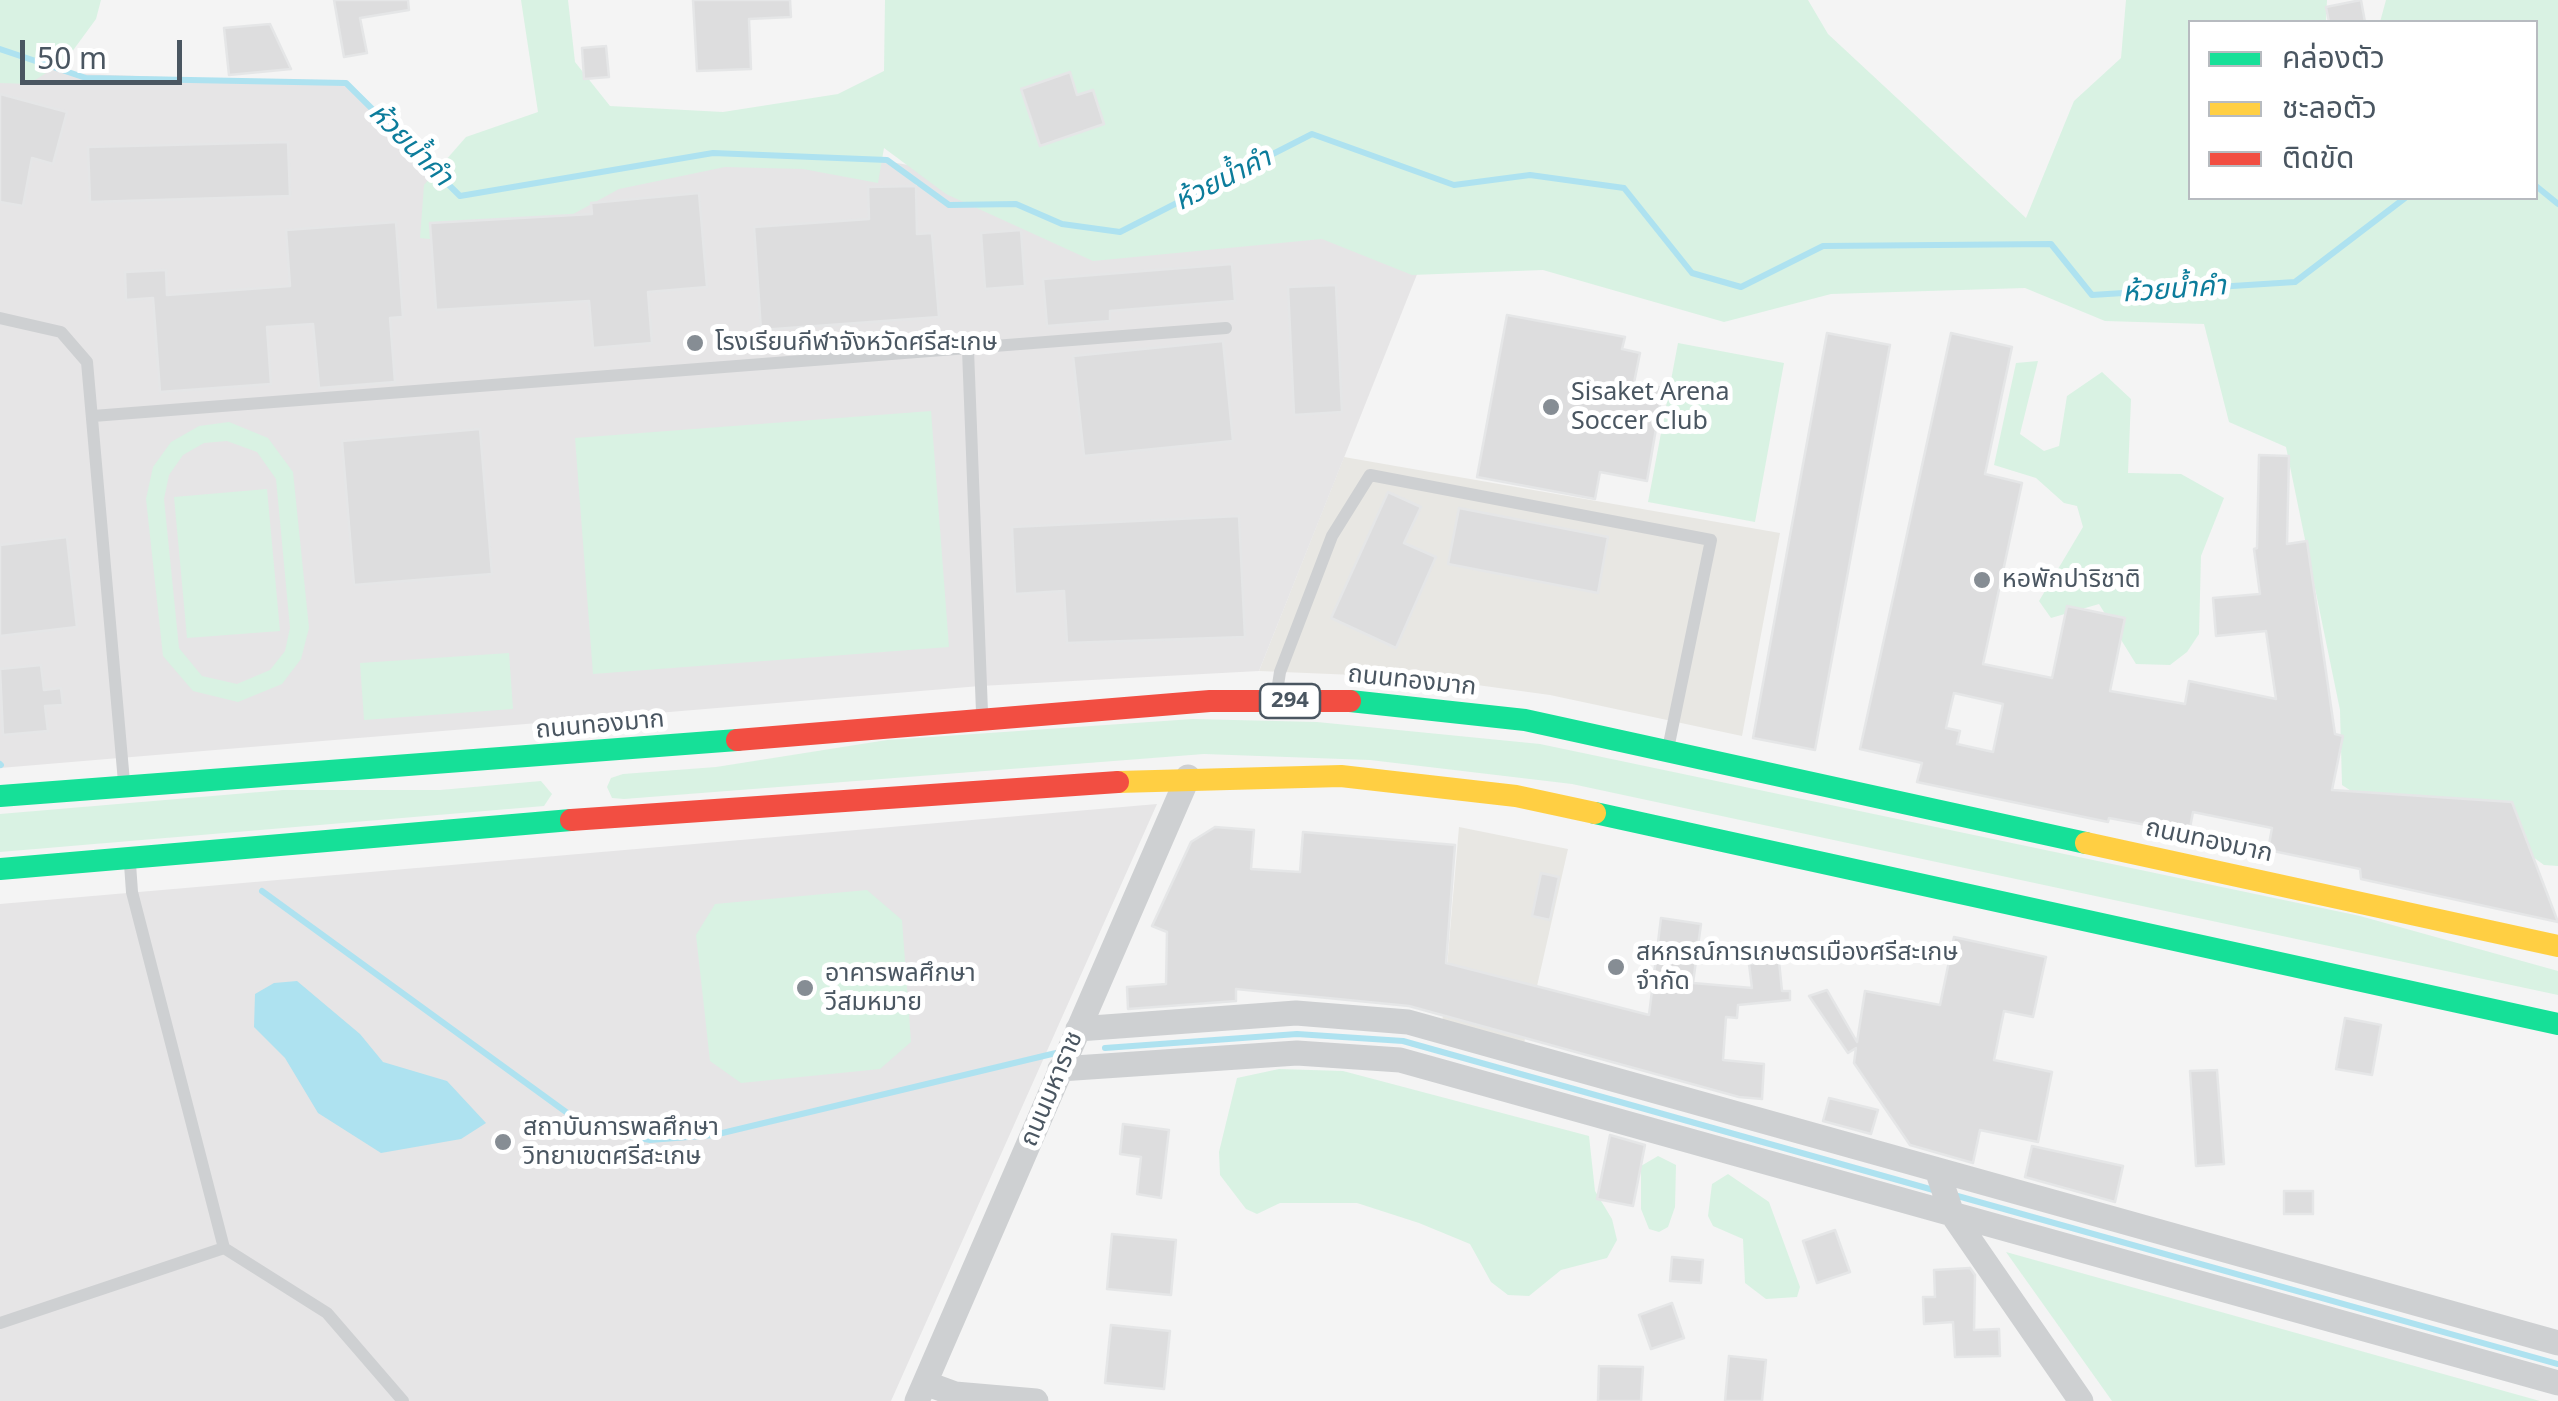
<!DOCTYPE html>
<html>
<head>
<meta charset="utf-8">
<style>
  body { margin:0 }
  #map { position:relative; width:2558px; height:1401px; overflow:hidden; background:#f4f4f4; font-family:"Noto Sans","Noto Sans Thai",sans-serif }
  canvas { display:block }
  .legend { position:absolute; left:2188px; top:20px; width:350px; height:180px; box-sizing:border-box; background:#fff; border:2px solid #b7bbc0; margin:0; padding:12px 18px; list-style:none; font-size:30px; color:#4a5661 }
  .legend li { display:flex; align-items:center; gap:20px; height:50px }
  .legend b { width:50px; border:2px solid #b7bbc0 }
  .scale { position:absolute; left:20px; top:40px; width:162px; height:45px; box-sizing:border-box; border:5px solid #4a5661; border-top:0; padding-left:12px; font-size:30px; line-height:35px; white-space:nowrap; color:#4a5661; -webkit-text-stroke:8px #fff; paint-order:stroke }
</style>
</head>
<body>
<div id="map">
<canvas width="2558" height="1401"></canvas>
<ul class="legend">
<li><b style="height:12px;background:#16e098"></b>คล่องตัว</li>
<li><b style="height:12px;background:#ffcf43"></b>ชะลอตัว</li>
<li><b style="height:12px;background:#f24e42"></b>ติดขัด</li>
</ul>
<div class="scale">50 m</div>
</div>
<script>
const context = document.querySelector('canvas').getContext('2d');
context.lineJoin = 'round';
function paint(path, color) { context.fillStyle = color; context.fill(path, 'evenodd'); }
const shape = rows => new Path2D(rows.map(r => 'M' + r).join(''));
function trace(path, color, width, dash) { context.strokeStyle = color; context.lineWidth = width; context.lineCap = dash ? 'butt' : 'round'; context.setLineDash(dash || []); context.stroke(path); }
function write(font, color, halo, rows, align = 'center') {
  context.font = font + ' "Noto Sans","Noto Sans Thai",sans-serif'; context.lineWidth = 10; context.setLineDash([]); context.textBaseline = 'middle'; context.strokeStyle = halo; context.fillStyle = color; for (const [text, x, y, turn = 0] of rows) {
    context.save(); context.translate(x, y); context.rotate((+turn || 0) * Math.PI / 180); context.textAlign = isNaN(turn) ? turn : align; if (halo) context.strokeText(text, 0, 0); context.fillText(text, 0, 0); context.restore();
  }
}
paint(shape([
  [1344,457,1780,533,1742,736,1550,695,1426,678,1259,671],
  [1459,827,1568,849,1523,1048,1442,1025]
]), '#e8e7e3');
paint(shape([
  [0,53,81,74,345,83,465,192,719,152,885,161,932,169,1451,189,1259,671,980,686,0,768],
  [1157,804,891,1401,0,1401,0,904]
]), '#e6e5e6');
paint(shape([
  [0,0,101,0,96,19,66,60,29,84,0,83],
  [521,0,568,0,575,62,610,106,723,112,838,94,884,71,885,0,1808,0,1828,34,2026,218,2074,101,2121,58,2126,0,2327,0,2326,22,2190,22,2190,198,2536,198,2536,22,2380,22,2386,0,2558,0,2558,866,2544,865,2494,829,2377,808,2342,785,2340,710,2286,447,2229,422,2204,324,2105,321,2025,288,1831,294,1724,322,1543,270,1412,275,1322,239,1093,261,946,194,884,148,878,183,803,169,725,167,619,189,511,248,420,238,424,185,466,137,538,112],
  [1678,343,1784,363,1755,522,1648,502],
  [2038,361,2020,434,2044,451,2059,446,2067,396,2102,372,2131,399,2128,473,2181,474,2224,498,2201,556,2199,634,2187,652,2170,665,2136,664,2099,604,2051,618,2039,601,2083,527,2077,506,2064,503,2036,478,1994,465,2016,363],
  [931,411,949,647,593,674,575,438],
  [229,422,268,438,293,472,309,628,301,659,282,684,238,702,193,691,163,656,146,499,153,467,171,442,199,426],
  [227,441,257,452,276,479,290,628,285,651,270,670,237,684,202,676,179,648,164,499,169,475,183,455,204,443],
  [267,489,280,631,187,638,174,497],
  [509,653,513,709,364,720,360,663],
  [1193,719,1317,722,1540,744,2360,916,2558,971,2558,995,1572,784,1370,760,1204,754,624,799,612,798,607,787,611,778,623,774,716,767,887,740],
  [541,781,552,794,544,806,0,852,0,814,283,790,440,790],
  [867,890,902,920,911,1042,880,1069,741,1083,710,1061,696,935,715,904],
  [1279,1069,1343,1071,1589,1136,1595,1191,1612,1219,1617,1240,1607,1258,1561,1270,1529,1296,1508,1295,1491,1282,1470,1244,1419,1223,1357,1203,1280,1203,1257,1214,1246,1209,1220,1175,1219,1152,1237,1078],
  [1658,1156,1676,1165,1675,1207,1668,1227,1659,1232,1649,1229,1641,1209,1641,1166],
  [1728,1174,1769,1202,1800,1287,1797,1297,1766,1299,1745,1283,1743,1239,1713,1226,1708,1216,1712,1184],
  [2006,1252,2540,1401,2112,1401]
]), '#d9f2e3');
paint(shape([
  [297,981,360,1034,383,1062,447,1081,486,1123,461,1139,381,1153,318,1113,285,1058,254,1027,255,994,274,983]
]), '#aee2f0');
trace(shape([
  [0,49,86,78,346,83,460,196,713,153,887,160,949,205,1016,204,1062,224,1120,232,1312,134,1454,185,1530,175,1624,188,1692,273,1741,287,1823,246,2051,244,2092,295,2295,282,2405,198],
  [2536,186,2558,204],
  [0,764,1,765],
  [262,891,588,1128,650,1140,714,1135,1056,1053],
  [1105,1048,1297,1034,1403,1041,1937,1191],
  [1954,1195,2558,1364]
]), '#aee2f0', 6);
const building = shape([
  [334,0,408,0,409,10,360,18,367,53,344,57,334,0],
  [693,0,790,0,791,17,749,19,751,69,697,71,693,0],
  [2361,0,2365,22,2329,22,2326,7,2361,0],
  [270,24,291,69,229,75,224,28,270,24],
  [606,46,609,77,584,79,582,48,606,46],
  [1070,72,1077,95,1093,90,1104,124,1040,146,1021,89,1070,72],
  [0,94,67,112,53,164,32,158,23,206,0,202,0,94],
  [288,142,290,196,90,202,88,147,288,142],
  [916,186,917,234,932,233,939,317,761,330,754,227,869,219,868,187,916,186],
  [699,193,707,287,648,292,652,343,593,348,589,301,436,310,430,223,592,214,591,203,699,193],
  [396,222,403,317,390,318,395,382,319,388,313,324,267,327,271,384,160,392,153,298,126,300,125,272,166,270,167,295,290,286,286,230,396,222],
  [1021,230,1025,286,985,289,981,233,1021,230],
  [1232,264,1235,301,1110,311,1110,321,1047,326,1043,279,1232,264],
  [1336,285,1342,412,1294,415,1288,287,1336,285],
  [1507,315,1625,337,1622,349,1640,353,1634,383,1663,388,1647,481,1600,472,1595,499,1477,477,1507,315],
  [1827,333,1890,345,1815,750,1753,738,1827,333],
  [1951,333,2012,347,1985,474,2022,483,1983,664,2052,678,2067,606,2125,618,2110,691,2185,704,2189,681,2276,699,2266,631,2216,636,2213,598,2260,594,2254,549,2257,548,2259,455,2289,456,2287,544,2307,541,2335,734,2343,736,2332,790,2512,802,2558,922,2361,879,2360,869,2268,850,2272,828,2193,812,2189,833,2109,818,2108,822,1917,782,1922,763,1860,749,1951,333],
  [1954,693,2003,704,1993,752,1957,744,1960,731,1946,728,1954,693],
  [1223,341,1233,441,1084,456,1073,356,1223,341],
  [480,429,492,574,354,585,342,441,480,429],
  [1388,492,1421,507,1404,543,1436,557,1396,648,1331,618,1388,492],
  [1459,508,1608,537,1598,593,1448,564,1459,508],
  [1239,516,1245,637,1067,643,1064,591,1015,594,1012,527,1239,516],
  [67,537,77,627,0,636,0,545,67,537],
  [41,665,44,690,61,688,63,705,45,706,48,731,3,735,0,669,41,665],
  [1215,827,1254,830,1251,869,1300,872,1303,832,1455,845,1446,963,1649,1015,1661,918,1701,924,1693,983,1752,988,1749,964,1779,961,1782,991,1790,991,1790,1000,1738,1005,1737,1018,1726,1017,1723,1060,1764,1064,1762,1099,1739,1097,1409,1006,1236,989,1236,1001,1128,1009,1127,987,1166,984,1167,932,1152,926,1191,842,1215,827],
  [1541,873,1559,877,1550,920,1532,916,1541,873],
  [1954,937,2046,957,2033,1017,2004,1011,1994,1060,2052,1072,2038,1142,1980,1130,1973,1163,1910,1145,1854,1063,1856,1048,1848,1053,1809,996,1827,990,1857,1042,1865,991,1940,1005,1954,937],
  [2345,1018,2381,1025,2372,1075,2336,1069,2345,1018],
  [2217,1070,2224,1164,2196,1166,2190,1071,2217,1070],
  [1829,1098,1878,1110,1871,1134,1823,1121,1829,1098],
  [1123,1124,1169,1130,1161,1198,1137,1194,1141,1157,1120,1154,1123,1124],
  [1610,1135,1645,1145,1633,1206,1597,1199,1610,1135],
  [2032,1146,2123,1166,2115,1202,2025,1177,2032,1146],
  [2284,1191,2313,1191,2313,1214,2284,1214,2284,1191],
  [1835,1230,1850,1272,1817,1283,1803,1241,1835,1230],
  [1112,1234,1176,1240,1171,1295,1107,1289,1112,1234],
  [1672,1257,1703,1260,1701,1283,1670,1281,1672,1257],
  [1970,1268,1975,1275,1974,1330,1999,1329,2000,1356,1955,1357,1953,1322,1924,1324,1923,1297,1935,1297,1934,1270,1970,1268],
  [1672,1303,1684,1338,1651,1349,1639,1315,1672,1303],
  [1111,1325,1170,1331,1164,1389,1105,1383,1111,1325],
  [1729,1356,1766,1360,1762,1401,1725,1401,1729,1356],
  [1599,1366,1643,1367,1641,1401,1598,1401,1599,1366]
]);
paint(building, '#ddddde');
trace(building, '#e5e6e7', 2.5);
trace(shape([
  [0,318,61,332,87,362,124,782],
  [968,350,982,712],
  [93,416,1226,328],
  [1276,698,1280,672,1332,536,1370,475,1711,540,1669,744],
  [224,1248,327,1313,403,1401],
  [0,1323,224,1248,132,892,130,864]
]), '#ced0d2', 12);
trace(shape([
  [1078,1029,1296,1013,1408,1022,2558,1343],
  [1060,1069,1297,1053,1400,1060,2558,1383],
  [1937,1170,1952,1214,2081,1401],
  [925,1383,955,1394,1036,1401],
  [917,1401,1188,777]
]), '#ced0d2', 25);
trace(shape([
  [1350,701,1525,720,2086,843],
  [0,796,737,740],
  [1595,813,2558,1024],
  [0,869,571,820]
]), '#16e098', 22);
trace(shape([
  [1118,782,1341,776,1516,796,1595,813],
  [2086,843,2558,946]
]), '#ffcf43', 22);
trace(shape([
  [737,740,1210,701,1350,701],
  [571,820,1118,782]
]), '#f24e42', 22);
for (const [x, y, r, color] of [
  [695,343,10,"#868d94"],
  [1551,407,10,"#868d94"],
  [1982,580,10,"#868d94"],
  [1616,967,10,"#868d94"],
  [805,988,10,"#868d94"],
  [503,1142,10,"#868d94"]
]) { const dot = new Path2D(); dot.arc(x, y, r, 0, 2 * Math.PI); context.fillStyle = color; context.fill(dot); trace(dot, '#fff', 4); }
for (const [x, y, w] of [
  [1290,701,60]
]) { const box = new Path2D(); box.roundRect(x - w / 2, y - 17, w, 34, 8); context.fillStyle = '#fff'; context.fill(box); trace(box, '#4a5661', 2.5); }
write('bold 22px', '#4a5661', null, [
  ["294",1290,701]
]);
write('25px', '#4a5661', '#fff', [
  ["โรงเรียนกีฬาจังหวัดศรีสะเกษ",715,343],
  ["Sisaket Arena",1571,393],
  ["Soccer Club",1571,422],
  ["หอพักปาริชาติ",2002,580],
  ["สหกรณ์การเกษตรเมืองศรีสะเกษ",1636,953],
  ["จำกัด",1636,982],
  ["อาคารพลศึกษา",825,974],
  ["วีสมหมาย",825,1003],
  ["สถาบันการพลศึกษา",523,1128],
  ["วิทยาเขตศรีสะเกษ",523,1157]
], 'left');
write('25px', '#4a5661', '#fff', [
  ["ถนนทองมาก",1412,681,6],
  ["ถนนทองมาก",600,725,-5],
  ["ถนนทองมาก",2209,841,12],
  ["ถนนมหาราช",1052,1089,-67]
]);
write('italic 28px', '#0c7c9b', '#fff', [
  ["ห้วยน้ำคำ",410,145,45],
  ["ห้วยน้ำคำ",1223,180,-27],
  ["ห้วยน้ำคำ",2174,290,-4]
]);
</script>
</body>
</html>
